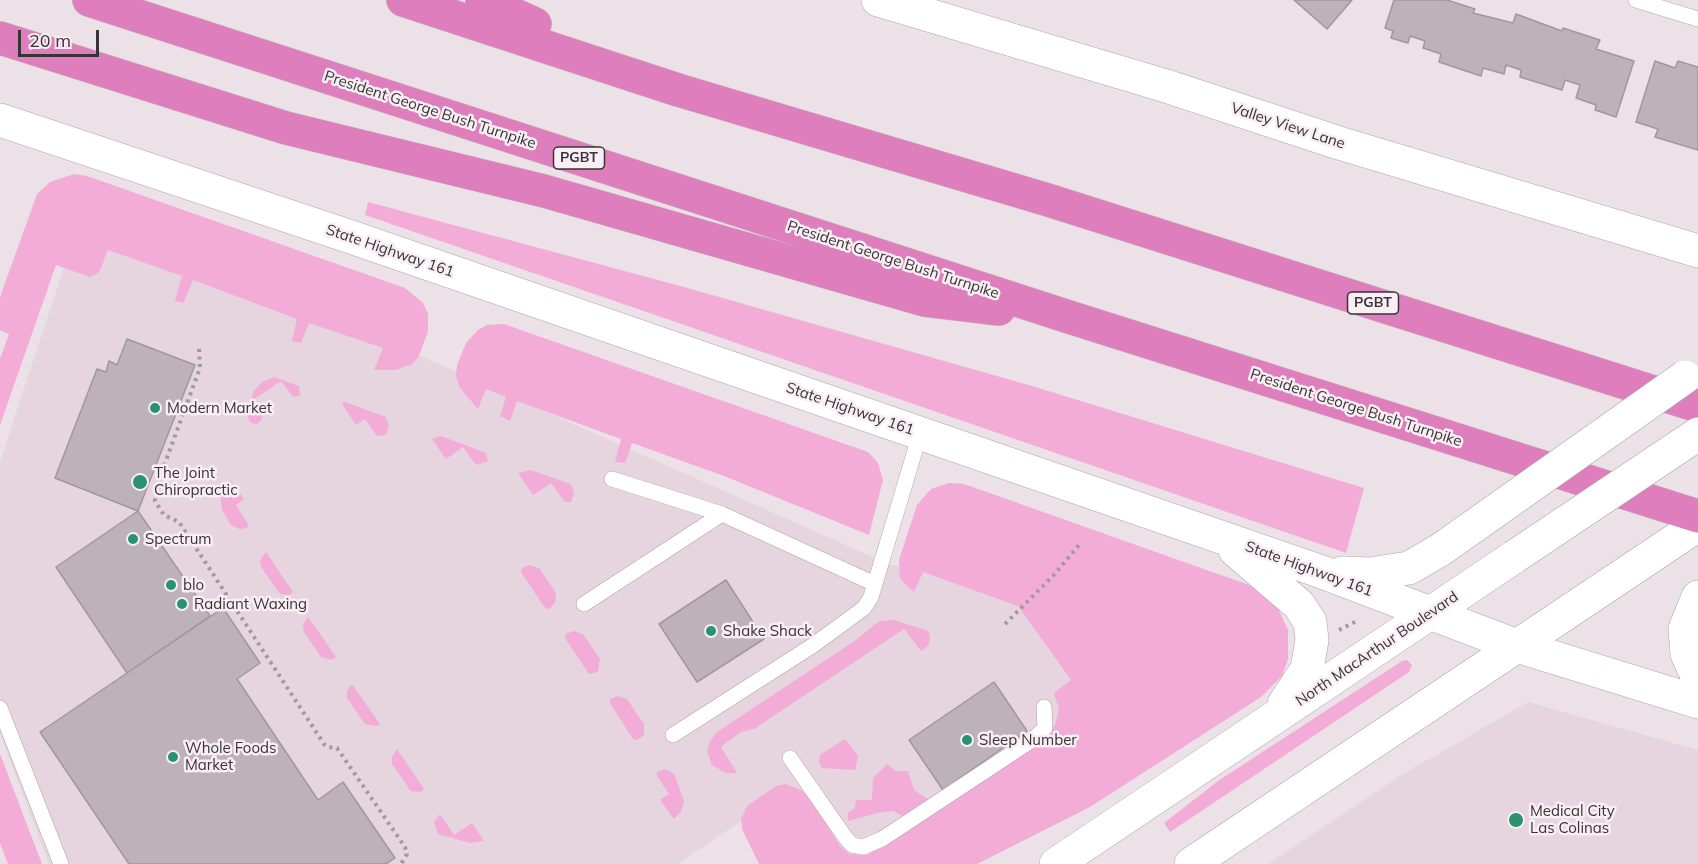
<!DOCTYPE html>
<html>
<head>
<meta charset="utf-8">
<style>
  body { margin:0 }
  #map { position:relative; width:1698px; height:864px; overflow:hidden; background:#ece1e7; font-family:Mulish,sans-serif }
  canvas { display:block }
  .scale { position:absolute; left:18px; top:30px; width:81px; height:27px; box-sizing:border-box; border:3px solid #383436; border-top:0; padding-left:8px; font-size:18px; line-height:21px; white-space:nowrap; color:#383436; -webkit-text-stroke:4px #f9eef4; paint-order:stroke }
</style>
</head>
<body>
<div id="map">
<canvas width="1698" height="864"></canvas>
<div class="scale">20 m</div>
</div>
<script>
const context = document.querySelector('canvas').getContext('2d');
context.lineJoin = 'round';
function paint(path, color) { context.fillStyle = color; context.fill(path, 'evenodd'); }
const shape = rows => new Path2D(rows.map(r => 'M' + r).join(''));
function trace(path, color, width, dash) { context.strokeStyle = color; context.lineWidth = width; context.lineCap = dash ? 'butt' : 'round'; context.setLineDash(dash || []); context.stroke(path); }
function write(font, color, halo, rows, align = 'center') {
  context.font = font + ' Mulish,sans-serif'; context.lineWidth = 5; context.setLineDash([]); context.textBaseline = 'middle'; context.strokeStyle = halo; context.fillStyle = color; for (const [text, x, y, turn = 0] of rows) {
    context.save(); context.translate(x, y); context.rotate((+turn || 0) * Math.PI / 180); context.textAlign = isNaN(turn) ? turn : align; if (halo) context.strokeText(text, 0, 0); context.fillText(text, 0, 0); context.restore();
  }
}
paint(shape([
  [84,206,888,564,1012,594,1087,705,861,864,852,864,787,790,677,864,49,864,0,734,0,462],
  [1528,702,1698,750,1698,864,1268,864,1400,776]
]), '#e6d4de');
paint(shape([
  [74,174,87,176,405,288,423,303,428,314,428,331,419,356,412,364,396,370,374,370,383,348,309,323,301,343,292,341,297,319,193,280,183,303,175,301,182,276,108,250,99,272,90,277,56,265,0,425,0,359,9,334,0,330,0,297,37,194,50,182],
  [368,202,684,287,1032,386,1364,488,1346,553,365,215],
  [504,324,868,452,878,463,883,480,869,535,724,476,632,443,625,463,615,462,621,439,517,401,510,421,500,416,506,397,486,389,478,409,460,388,456,376,457,365,466,343,478,330,487,325],
  [274,377,299,386,300,395,293,397,281,381,253,400,263,418,257,424,251,423,246,414,254,391,262,382],
  [345,402,386,417,389,426,386,435,377,436,365,419,356,425,342,404],
  [441,436,486,453,488,461,476,465,463,447,446,459,432,439],
  [530,470,571,484,574,493,571,502,565,502,551,483,533,495,518,473],
  [230,480,244,499,236,505,249,526,246,528,239,529,231,525,222,510,220,492],
  [949,483,964,484,1249,585,1264,593,1275,602,1288,630,1288,659,1282,676,1261,697,1090,807,977,864,759,864,742,829,741,819,747,806,776,786,786,784,801,790,808,796,840,846,849,854,868,855,1043,740,1055,725,1059,709,1054,693,1071,680,1018,606,923,572,914,592,900,579,899,560,917,505,931,489],
  [266,552,293,592,289,595,280,594,261,567,260,560],
  [529,565,539,568,556,593,555,603,549,609,545,608,521,572,522,568],
  [308,617,336,657,332,660,321,657,304,632,303,625],
  [894,620,928,631,930,636,929,645,921,651,904,629,754,729,741,732,723,745,721,747,737,773,726,773,712,765,707,751,710,741,717,732,856,640,874,625,881,621],
  [574,631,583,634,600,659,598,672,589,674,565,638,566,634],
  [1407,660,1412,665,1409,672,1170,832,1164,823,1218,781,1402,661],
  [352,684,380,724,376,726,365,724,347,698,347,691],
  [618,696,627,699,644,724,644,735,637,740,633,739,610,703,610,699],
  [845,739,858,756,855,770,822,768,819,762,820,755],
  [397,749,424,789,421,792,411,791,392,764,392,757],
  [0,754,42,864,8,864,0,843],
  [887,764,896,771,908,771,914,790,929,800,903,816,893,811,877,813,848,821,848,813,855,808,856,800,872,800,873,778],
  [665,769,674,774,684,801,681,812,674,819,660,800,669,794,657,776,657,772],
  [440,814,454,835,472,823,484,841,470,843,438,834,434,822]
]), '#f2acd7');
const building = shape([
  [1294,0,1352,0,1327,29,1294,0],
  [1394,0,1447,0,1475,9,1473,13,1513,23,1516,14,1562,31,1563,28,1600,40,1596,49,1634,61,1616,117,1595,110,1596,105,1576,98,1580,85,1565,80,1562,90,1520,77,1521,70,1506,65,1504,74,1483,68,1481,76,1439,62,1441,54,1423,48,1425,41,1410,36,1408,43,1391,38,1393,31,1385,28,1394,0],
  [1655,61,1675,68,1678,61,1698,67,1698,150,1655,137,1658,129,1636,122,1655,61],
  [127,339,195,365,138,511,55,478,97,369,106,372,109,361,117,365,127,339],
  [138,511,210,616,127,673,56,567,138,511],
  [726,580,764,639,697,682,659,624,726,580],
  [223,608,260,663,237,679,318,800,343,782,395,858,386,864,129,864,40,732,223,608],
  [994,682,1027,731,943,790,909,740,994,682]
]);
paint(building, '#bcb2b8');
trace(building, '#a1979d', 1.5);
const lane = shape([
  [1636,0,1698,19],
  [612,479,722,514,875,584],
  [584,604,722,514],
  [0,708,61,864],
  [673,735,812,646,864,608,871,597,920,434],
  [790,758,845,837,852,845,863,847,882,839,1032,740,1045,728,1044,707]
]);
const secondary = shape([
  [878,0,1166,86,1339,143,1698,251],
  [0,120,354,238,1322,572,1517,646,1698,702],
  [1235,550,1299,605,1310,622,1312,640,1307,669,1284,704],
  [1342,573,1370,574,1409,568,1440,550],
  [1698,597,1685,629,1687,654,1698,678],
  [1056,864,1514,557],
  [1191,864,1698,525]
]);
const highway = shape([
  [89,0,1069,317,1698,516],
  [403,0,678,90,1048,200,1698,406],
  [482,0,535,24],
  [0,38,286,128,544,191,924,300,999,309]
]);
trace(lane, '#aea4a9', 16);
trace(secondary, '#aea4a9', 34);
trace(highway, '#c3c2c3', 34);
trace(shape([
  [199,349,200,368,155,490,155,501,164,515,179,522,324,744,327,747,337,748,405,847,407,854,401,864],
  [1005,624,1053,576,1079,545],
  [1339,630,1355,622]
]), '#a1999d', 4, [3, 4.5]);
trace(lane, '#fff', 15);
trace(secondary, '#fff', 33);
trace(highway, '#df7ebc', 33);
const secondaryBridge = shape([
  [1440,550,1685,377],
  [1514,557,1698,434]
]);
trace(secondaryBridge, '#aea4a9', 34, []);
trace(secondaryBridge, '#fff', 33);
for (const [x, y, r, color] of [
  [155,408,6,"#2a926f"],
  [140,482,8,"#2a926f"],
  [133,539,6,"#2a926f"],
  [171,585,6,"#2a926f"],
  [182,604,6,"#2a926f"],
  [711,631,6,"#2a926f"],
  [967,740,6,"#2a926f"],
  [173,757,6,"#2a926f"],
  [1516,820,8,"#2a926f"]
]) { const dot = new Path2D(); dot.arc(x, y, r, 0, 2 * Math.PI); context.fillStyle = color; context.fill(dot); trace(dot, '#f9eef4', 2); }
for (const [x, y, w] of [
  [579,158,51],
  [1373,303,51]
]) { const box = new Path2D(); box.roundRect(x - w / 2, y - 11, w, 22, 4.5); context.fillStyle = '#f9eef4'; context.fill(box); trace(box, '#383436', 1.5); }
write('bold 14px', '#383436', null, [
  ["PGBT",579,158],
  ["PGBT",1373,303]
]);
write('15px', '#383436', '#f9eef4', [
  ["President George Bush Turnpike",430,110,18],
  ["Valley View Lane",1288,126,18],
  ["State Highway 161",390,251,19],
  ["President George Bush Turnpike",893,260,18],
  ["President George Bush Turnpike",1356,408,18],
  ["State Highway 161",850,409,19],
  ["State Highway 161",1309,569,20],
  ["North MacArthur Boulevard",1377,649,-34]
]);
write('15px', '#383436', '#f9eef4', [
  ["Modern Market",167,408],
  ["The Joint",154,473],
  ["Chiropractic",154,490],
  ["Spectrum",145,539],
  ["blo",183,585],
  ["Radiant Waxing",194,604],
  ["Shake Shack",723,631],
  ["Sleep Number",979,740],
  ["Whole Foods",185,748],
  ["Market",185,765],
  ["Medical City",1530,811],
  ["Las Colinas",1530,828]
], 'left');
</script>
</body>
</html>
